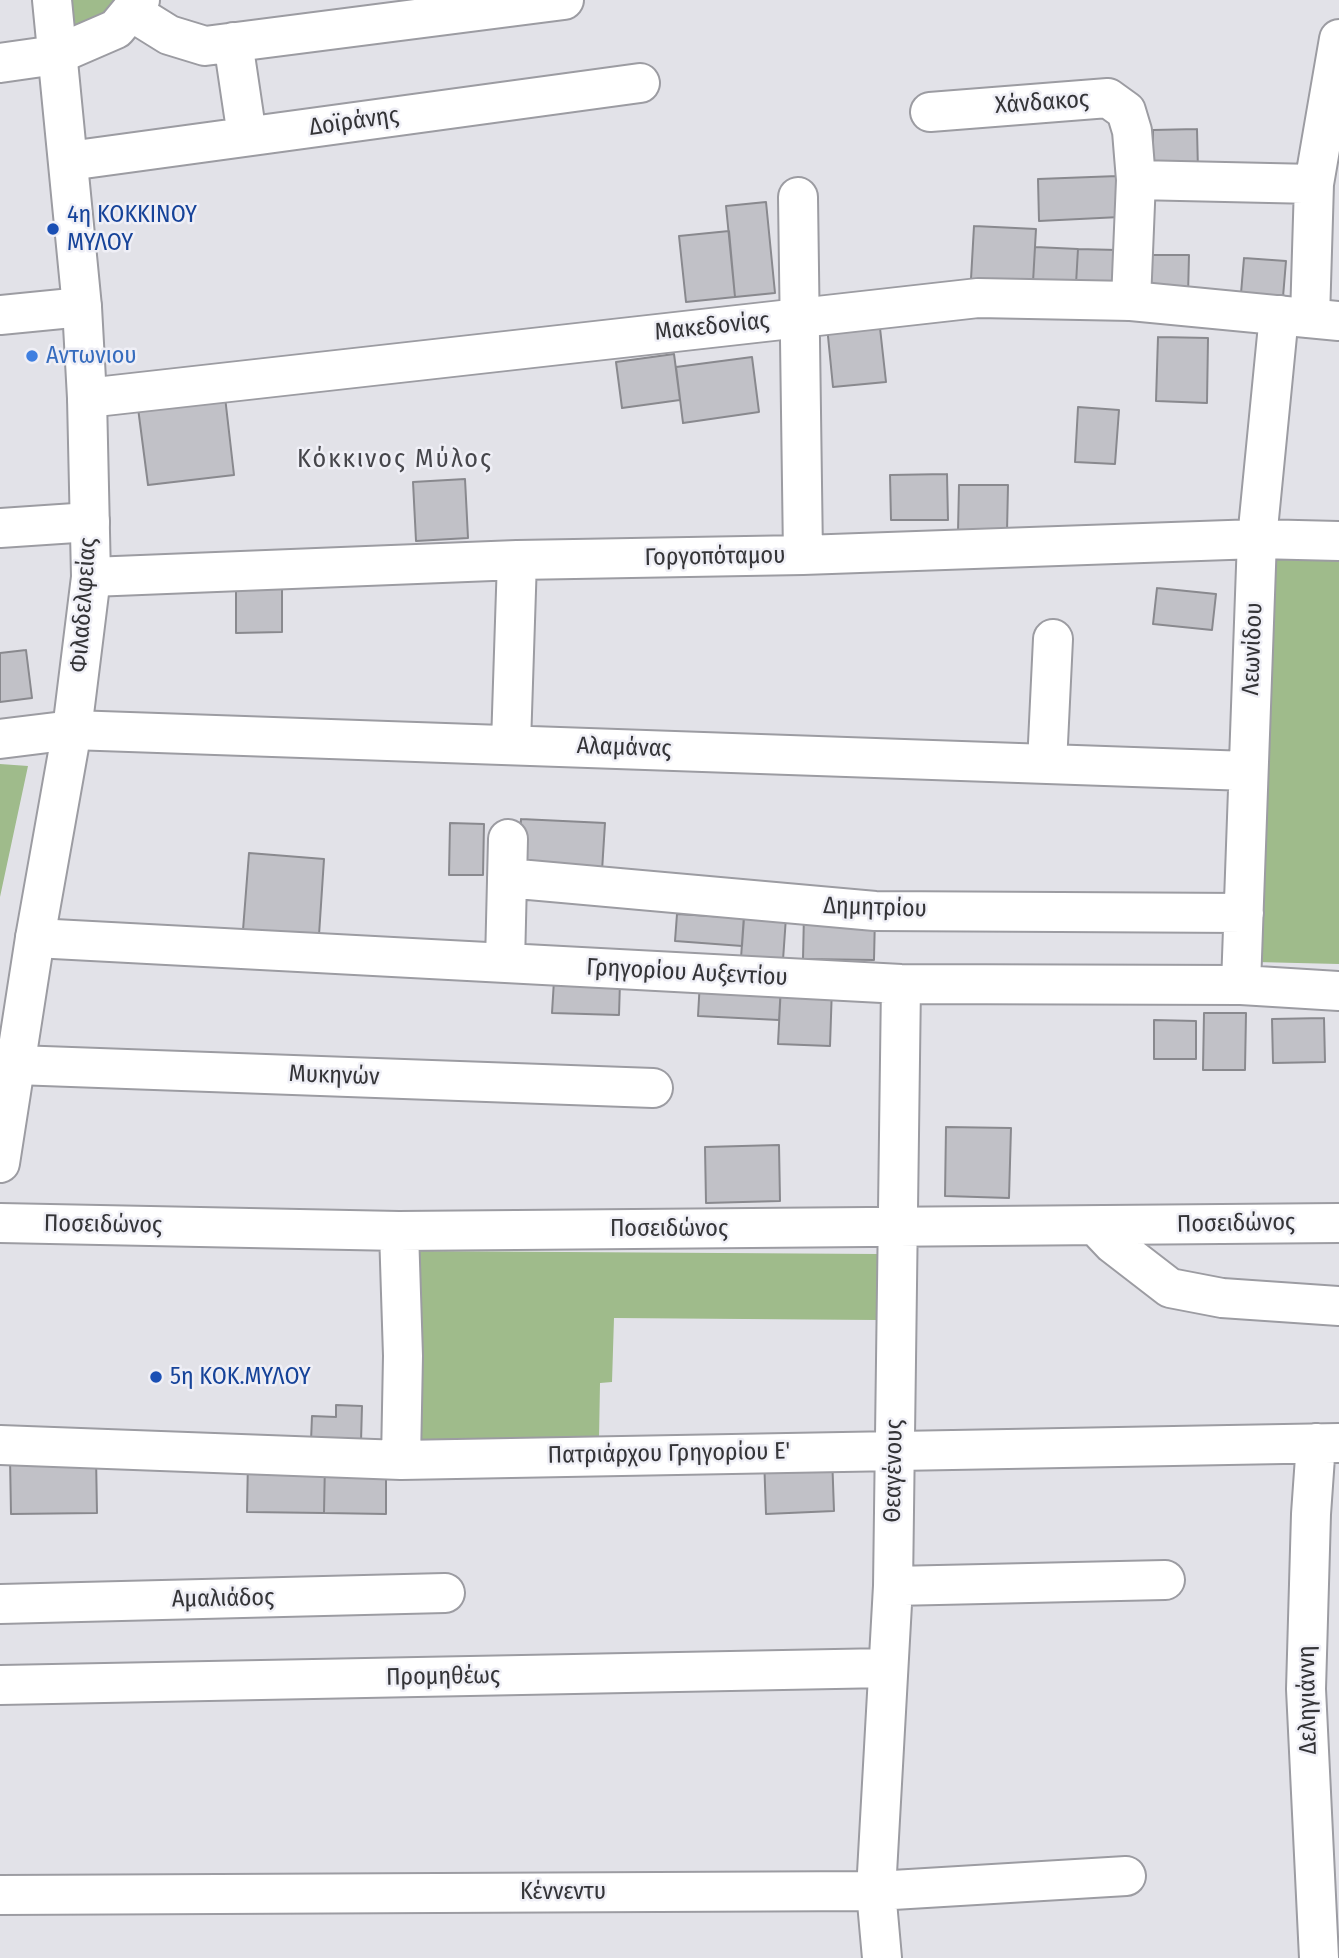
<!DOCTYPE html>
<html>
<head>
<meta charset="utf-8">
<style>
  body { margin:0 }
  canvas { display:block; background:#e2e2e8 }
</style>
</head>
<body>
<canvas width="1339" height="1958"></canvas>
<script>
const context = document.querySelector('canvas').getContext('2d');
context.lineJoin = 'round';
function paint(path, color) { context.fillStyle = color; context.fill(path, 'evenodd'); }
const shape = rows => new Path2D(rows.map(r => 'M' + r).join(''));
function trace(path, color, width, dash) { context.strokeStyle = color; context.lineWidth = width; context.lineCap = dash ? 'butt' : 'round'; context.setLineDash(dash || []); context.stroke(path); }
function write(font, color, halo, rows, align = 'center') {
  context.font = font + ' "Fira Sans Condensed",sans-serif'; context.lineWidth = 5; context.setLineDash([]); context.textBaseline = 'middle'; context.strokeStyle = halo; context.fillStyle = color; for (const [text, x, y, turn = 0] of rows) {
    context.save(); context.translate(x, y); context.rotate((+turn || 0) * Math.PI / 180); context.textAlign = isNaN(turn) ? turn : align; if (halo) context.strokeText(text, 0, 0); context.fillText(text, 0, 0); context.restore();
  }
}
paint(shape([
  [66,0,129,0,70,39],
  [1269,552,1339,554,1339,964,1256,962],
  [0,764,28,766,0,897],
  [409,1251,878,1254,877,1320,614,1318,612,1382,600,1383,599,1439,407,1442]
]), '#9fbb8b');
const building = shape([
  [1197,129,1198,171,1153,171,1153,130,1197,129],
  [1118,176,1120,217,1039,221,1038,179,1118,176],
  [766,202,775,293,735,297,726,206,766,202],
  [974,226,1036,229,1033,282,971,279,974,226],
  [729,231,735,297,686,302,679,236,729,231],
  [1035,247,1078,249,1076,284,1033,282,1035,247],
  [1078,249,1117,250,1116,285,1076,284,1078,249],
  [1150,255,1189,255,1188,296,1148,295,1150,255],
  [1244,258,1286,261,1282,309,1240,305,1244,258],
  [878,310,886,382,833,387,826,316,878,310],
  [1158,337,1208,338,1207,403,1156,401,1158,337],
  [674,354,680,400,622,408,616,362,674,354],
  [752,357,759,412,683,423,676,367,752,357],
  [225,397,234,475,148,485,138,408,225,397],
  [1078,407,1119,410,1115,464,1075,462,1078,407],
  [947,474,948,520,891,520,890,475,947,474],
  [465,479,468,538,416,541,413,482,465,479],
  [959,485,1008,485,1007,532,958,532,959,485],
  [236,577,282,577,282,632,236,633,236,577],
  [1157,588,1216,594,1212,630,1153,624,1157,588],
  [26,650,32,698,0,702,0,653,26,650],
  [521,819,605,823,602,871,518,866,521,819],
  [450,823,484,824,483,875,449,875,450,823],
  [249,853,324,859,319,935,243,930,249,853],
  [804,913,875,915,874,960,803,959,804,913],
  [677,914,744,918,742,946,675,941,677,914],
  [744,915,786,917,783,960,741,958,744,915],
  [554,980,620,982,619,1015,552,1013,554,980],
  [700,981,781,985,779,1020,698,1016,700,981],
  [781,985,832,987,830,1046,778,1044,781,985],
  [1204,1013,1246,1013,1245,1070,1203,1070,1204,1013],
  [1324,1018,1325,1062,1273,1063,1272,1019,1324,1018],
  [1154,1020,1196,1021,1196,1059,1154,1059,1154,1020],
  [946,1127,1011,1128,1009,1198,945,1196,946,1127],
  [779,1145,780,1201,706,1203,705,1147,779,1145],
  [336,1405,362,1406,361,1442,311,1441,312,1416,336,1417,336,1405],
  [832,1455,834,1511,766,1514,764,1457,832,1455],
  [96,1456,97,1513,11,1514,10,1458,96,1456],
  [248,1460,325,1461,324,1513,247,1512,248,1460],
  [325,1461,386,1461,386,1514,324,1513,325,1461]
]);
paint(building, '#c1c1c7');
trace(building, '#89898e', 2);
const minor = shape([
  [132,12,169,35,205,46,564,0],
  [233,42,247,136],
  [0,63,56,55,116,29,140,0],
  [930,112,1108,98,1126,111,1132,131,1136,180,1131,301],
  [69,161,640,83],
  [1136,180,1314,184],
  [798,197,803,555],
  [0,315,82,307],
  [1310,318,1314,184,1339,39],
  [0,528,90,522],
  [91,577,517,560,803,555,1257,539,1339,541],
  [0,739,72,730,1248,771],
  [511,744,517,560],
  [1047,764,1053,639],
  [507,878,875,911,1244,913],
  [35,938,901,984,1241,985,1339,991],
  [505,963,508,839],
  [1241,985,1257,539,1279,315],
  [16,1065,653,1088],
  [0,1223,399,1231,1339,1223],
  [1096,1226,1113,1244,1170,1288,1222,1298,1339,1306],
  [399,1231,403,1356,401,1460],
  [1316,1443,1311,1514,1306,1689,1319,1958],
  [0,1445,401,1460,1339,1443],
  [893,1586,1165,1580],
  [0,1604,445,1593],
  [0,1685,887,1668],
  [0,1895,876,1891,1126,1876],
  [882,1958,876,1891,893,1586,901,984]
]);
const tertiary = shape([
  [87,398,978,298,1131,301,1339,321]
]);
const secondary = shape([
  [0,1163,35,938,72,730,91,577,87,398,82,307,52,0]
]);
trace(minor, '#9c9ca2', 42);
trace(tertiary, '#9c9ca2', 42);
trace(secondary, '#9c9ca2', 42);
trace(minor, '#fff', 38);
trace(tertiary, '#fff', 38);
trace(secondary, '#fff', 38);
for (const [x, y, r, color] of [
  [53,229,7,"#1a4fb4"],
  [32,356,7,"#3f7fe0"],
  [156,1377,7,"#1a4fb4"]
]) { const dot = new Path2D(); dot.arc(x, y, r, 0, 2 * Math.PI); context.fillStyle = color; context.fill(dot); trace(dot, '#efeff6', 2.5); }
write('24px', '#343437', '#efeff6', [
  ["Χάνδακος",1042,103,-4],
  ["Δοϊράνης",354,122,-8],
  ["Μακεδονίας",712,327,-6],
  ["Γοργοπόταμου",715,557,-1],
  ["Φιλαδελφείας",84,605,-86],
  ["Λεωνίδου",1253,649,-88],
  ["Αλαμάνας",624,748,2],
  ["Δημητρίου",875,908,2],
  ["Γρηγορίου Αυξεντίου",687,973,3],
  ["Μυκηνών",334,1076,2],
  ["Ποσειδώνος",1236,1224,-1],
  ["Ποσειδώνος",103,1225,1],
  ["Ποσειδώνος",669,1229],
  ["Πατριάρχου Γρηγορίου E'",669,1454,-1],
  ["Θεαγένους",894,1471,-89],
  ["Αμαλιάδος",223,1599,-1],
  ["Προμηθέως",443,1677,-1],
  ["Δεληγιάννη",1308,1700,-91],
  ["Κέννεντυ",563,1892]
]);
write('24px', '#164399', '#efeff6', [
  ["4η ΚΟΚΚΙΝΟΥ",67,215],
  ["ΜΥΛΟΥ",67,243],
  ["5η ΚΟΚ.ΜΥΛΟΥ",170,1377]
], 'left');
write('24px', '#366cbe', '#efeff6', [
  ["Αντωνιου",46,356]
], 'left');
context.letterSpacing = '2px';
write('26px', '#46464b', '#efeff6', [
  ["Κόκκινος Μύλος",395,460]
]);
context.letterSpacing = '0px';
</script>
</body>
</html>
